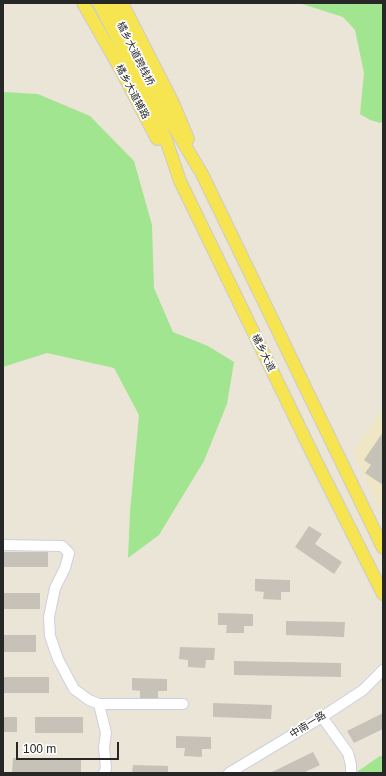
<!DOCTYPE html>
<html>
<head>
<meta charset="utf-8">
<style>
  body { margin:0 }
  #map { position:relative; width:386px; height:776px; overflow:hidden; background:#ebe5d7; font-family:Arial,sans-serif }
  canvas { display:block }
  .frame { position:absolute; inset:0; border:4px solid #272727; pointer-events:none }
  .scale { position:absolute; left:16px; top:742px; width:103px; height:18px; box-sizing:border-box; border:2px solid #272727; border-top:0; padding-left:5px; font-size:12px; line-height:14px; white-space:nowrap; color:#272727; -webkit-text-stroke:3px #fff; paint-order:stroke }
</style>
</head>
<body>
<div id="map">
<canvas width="386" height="776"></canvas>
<div class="frame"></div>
<div class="scale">100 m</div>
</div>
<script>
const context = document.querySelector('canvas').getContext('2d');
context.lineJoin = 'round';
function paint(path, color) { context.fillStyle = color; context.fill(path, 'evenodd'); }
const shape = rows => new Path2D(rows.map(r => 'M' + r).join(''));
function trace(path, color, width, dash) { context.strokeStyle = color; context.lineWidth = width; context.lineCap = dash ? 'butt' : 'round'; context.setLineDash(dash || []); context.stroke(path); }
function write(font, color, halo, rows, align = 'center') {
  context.font = font + ' Arial,"Noto Sans SC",sans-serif'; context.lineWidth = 3.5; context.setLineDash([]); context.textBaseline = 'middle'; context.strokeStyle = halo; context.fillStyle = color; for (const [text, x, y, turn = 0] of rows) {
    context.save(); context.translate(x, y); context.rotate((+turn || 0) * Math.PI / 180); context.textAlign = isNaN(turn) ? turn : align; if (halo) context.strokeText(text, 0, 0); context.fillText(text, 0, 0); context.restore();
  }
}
paint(shape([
  [383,409,383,514,353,451]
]), '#eee6c5');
paint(shape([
  [299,3,383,3,383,121,380,123,370,120,360,114,364,73,355,30,343,17],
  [3,92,38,94,90,116,134,161,152,225,154,288,173,332,208,346,234,362,227,404,204,461,159,535,128,558,130,512,139,415,114,368,47,353,3,367],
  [380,756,383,756,383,773,358,773,358,771]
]), '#a2e590');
paint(shape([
  [383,432,383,485,365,473,371,465,364,460],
  [309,526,322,534,315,544,342,562,334,574,295,547],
  [3,552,48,552,48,567,3,567],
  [255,579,290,580,290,592,281,592,281,600,263,599,264,592,255,591],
  [3,593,40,593,40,609,3,609],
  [218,613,253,614,253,626,244,626,244,633,226,633,227,625,218,625],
  [286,621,345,622,344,637,286,635],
  [3,635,36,635,36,652,3,652],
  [180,647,215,648,214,660,206,660,205,668,188,667,188,660,179,659],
  [234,661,341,663,341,677,234,675],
  [3,677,49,677,49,693,3,693],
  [132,678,167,679,167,691,158,691,158,698,140,698,140,691,132,690],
  [213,703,272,705,271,719,213,717],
  [383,713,383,729,354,743,347,731],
  [3,717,17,717,17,732,3,732],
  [35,717,83,717,83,733,35,733],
  [176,736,211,737,211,749,202,749,202,757,184,756,185,748,176,748],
  [313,752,320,765,303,773,270,773],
  [13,758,81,759,81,773,12,773],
  [133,765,168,766,168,773,132,773]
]), '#c6c2b8');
const minor = shape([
  [3,545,62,546,69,553,65,568,55,588,49,617,50,636,58,659,74,689,89,700,99,704,183,704],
  [99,704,106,733,104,747,106,769,104,773],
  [322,717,348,753,351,765,351,773],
  [229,773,322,717,363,690,383,670]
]);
const major = shape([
  [83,3,121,70,157,139],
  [99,3,128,59,165,137,180,181,315,459,383,594],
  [109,3,161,105,202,174,383,548],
  [122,3,173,103,188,139]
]);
trace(minor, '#cdcee1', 12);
trace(major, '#cbcbcb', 14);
trace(minor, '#fff', 10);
trace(major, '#f6e551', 12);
write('10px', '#272727', '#fff', [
  ["橘乡大道跨线桥",135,54,63],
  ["橘乡大道辅路",132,92,62],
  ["橘乡大道",263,353,64],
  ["中南一路",308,725,-32]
]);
</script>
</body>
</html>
